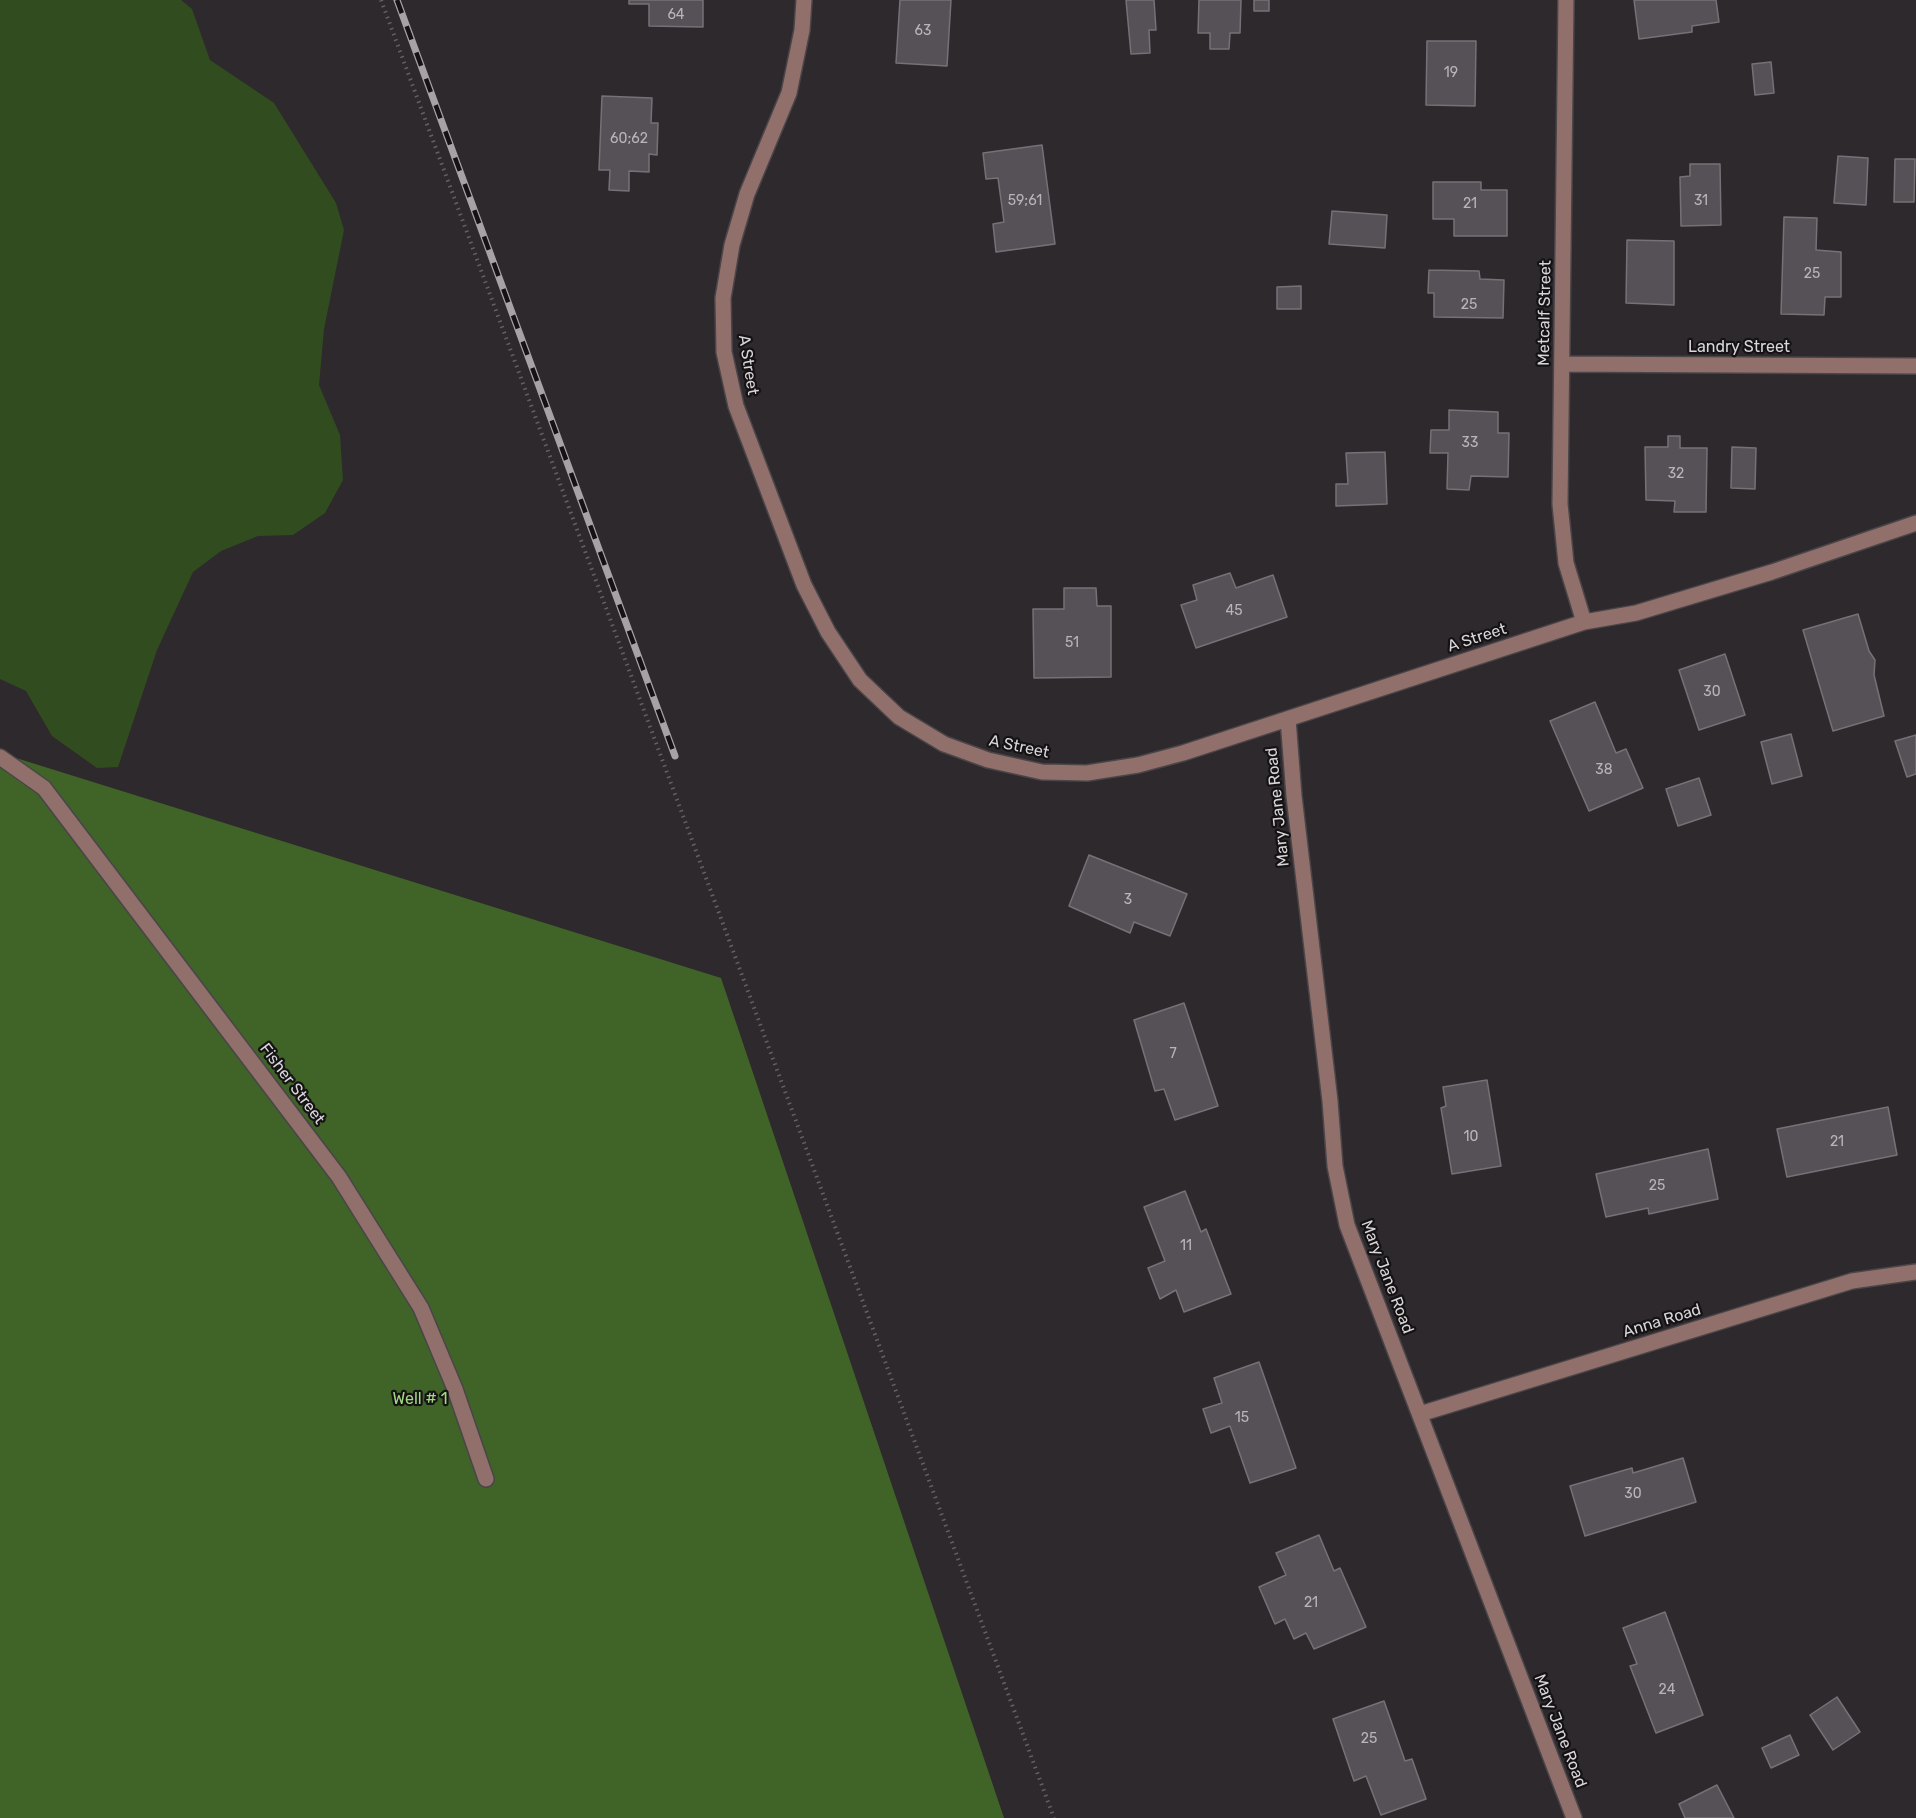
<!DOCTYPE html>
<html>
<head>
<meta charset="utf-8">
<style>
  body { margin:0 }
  canvas { display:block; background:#2e292d }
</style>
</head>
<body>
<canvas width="1916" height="1818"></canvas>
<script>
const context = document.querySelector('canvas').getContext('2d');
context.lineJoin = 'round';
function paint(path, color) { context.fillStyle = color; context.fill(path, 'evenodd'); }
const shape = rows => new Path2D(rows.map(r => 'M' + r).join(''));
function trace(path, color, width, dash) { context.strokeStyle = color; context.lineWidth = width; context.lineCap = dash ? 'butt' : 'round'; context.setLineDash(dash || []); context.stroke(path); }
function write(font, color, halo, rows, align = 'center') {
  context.font = font + ' Rubik,sans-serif'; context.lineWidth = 4.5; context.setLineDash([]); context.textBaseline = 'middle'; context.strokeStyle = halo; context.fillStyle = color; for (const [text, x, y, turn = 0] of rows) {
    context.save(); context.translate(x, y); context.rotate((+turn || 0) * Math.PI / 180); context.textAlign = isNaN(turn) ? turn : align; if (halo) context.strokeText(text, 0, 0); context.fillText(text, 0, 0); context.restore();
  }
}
paint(shape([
  [0,0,181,0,192,9,210,60,274,103,336,203,344,230,324,329,319,385,340,435,343,480,325,513,293,535,258,536,221,551,193,572,157,650,118,767,97,768,52,736,26,691,0,679]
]), '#314c1f');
paint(shape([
  [0,753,721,978,1004,1818,0,1818]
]), '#406428');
const building = shape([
  [629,0,703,0,703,27,649,26,649,4,629,4,629,0],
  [900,0,951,0,947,66,896,63,900,0],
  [1126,0,1154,0,1156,30,1149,30,1150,53,1131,54,1126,0],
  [1199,0,1241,0,1240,33,1230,33,1229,49,1210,49,1210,33,1198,33,1199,0],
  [1254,0,1269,0,1269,11,1254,11,1254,0],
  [1634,0,1716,0,1719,22,1692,26,1692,32,1639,39,1634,0],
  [1427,41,1476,41,1475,106,1426,105,1427,41],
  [1771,62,1774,93,1755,95,1752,64,1771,62],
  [602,96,652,98,651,123,658,123,657,155,649,154,649,172,629,171,629,191,609,190,610,170,599,170,602,96],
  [1042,145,1055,244,996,252,993,224,1004,222,998,178,986,179,983,153,1042,145],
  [1838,156,1868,158,1866,205,1834,203,1838,156],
  [1895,159,1915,159,1914,202,1894,202,1895,159],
  [1690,164,1720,164,1721,225,1681,226,1680,177,1690,176,1690,164],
  [1433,182,1481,182,1481,190,1507,190,1507,236,1454,236,1454,219,1433,219,1433,182],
  [1332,211,1387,215,1385,248,1329,244,1332,211],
  [1784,217,1817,218,1816,250,1841,252,1841,297,1825,297,1824,315,1781,314,1784,217],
  [1627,240,1674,241,1674,305,1626,303,1627,240],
  [1429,270,1479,271,1480,279,1504,280,1503,318,1434,317,1434,293,1428,293,1429,270],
  [1301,286,1301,309,1277,309,1277,287,1301,286],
  [1449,410,1498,412,1498,433,1509,433,1508,477,1471,476,1469,490,1447,489,1448,453,1430,453,1431,430,1449,430,1449,410],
  [1668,436,1680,436,1680,448,1707,448,1706,512,1674,512,1675,501,1646,500,1645,447,1668,447,1668,436],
  [1732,447,1756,448,1755,489,1731,488,1732,447],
  [1385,452,1387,504,1336,506,1336,484,1348,484,1346,453,1385,452],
  [1230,573,1236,588,1273,575,1287,617,1196,648,1181,605,1197,600,1193,585,1230,573],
  [1064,588,1096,588,1097,606,1111,606,1111,677,1034,678,1033,609,1064,609,1064,588],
  [1858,614,1869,651,1875,660,1874,675,1884,716,1833,731,1803,630,1858,614],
  [1725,654,1745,715,1699,730,1679,670,1725,654],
  [1595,702,1616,753,1626,749,1643,788,1589,811,1550,721,1595,702],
  [1791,734,1802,776,1772,784,1761,742,1791,734],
  [1916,735,1916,774,1907,777,1895,741,1916,735],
  [1699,778,1711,815,1678,826,1666,789,1699,778],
  [1089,855,1187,894,1170,936,1134,922,1130,933,1069,906,1089,855],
  [1184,1003,1218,1106,1175,1120,1164,1089,1155,1091,1134,1020,1184,1003],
  [1487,1080,1501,1166,1452,1174,1441,1108,1446,1106,1443,1087,1487,1080],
  [1888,1107,1897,1155,1787,1177,1777,1129,1888,1107],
  [1708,1149,1718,1199,1649,1214,1648,1208,1606,1217,1596,1174,1708,1149],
  [1185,1191,1201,1232,1206,1229,1231,1294,1184,1312,1176,1290,1160,1299,1148,1268,1165,1261,1144,1207,1185,1191],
  [1259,1362,1296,1468,1250,1483,1230,1426,1211,1433,1203,1409,1222,1403,1214,1378,1259,1362],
  [1683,1458,1696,1502,1585,1536,1570,1486,1632,1468,1633,1473,1683,1458],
  [1319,1535,1334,1571,1340,1568,1366,1627,1314,1649,1306,1633,1294,1639,1285,1619,1275,1624,1259,1587,1286,1575,1276,1553,1319,1535],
  [1665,1612,1703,1715,1656,1733,1630,1666,1637,1664,1623,1628,1665,1612],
  [1837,1697,1860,1732,1833,1750,1810,1715,1837,1697],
  [1384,1701,1405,1761,1412,1759,1426,1799,1381,1815,1366,1776,1354,1781,1333,1719,1384,1701],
  [1790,1735,1799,1755,1771,1768,1762,1748,1790,1735],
  [1717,1785,1734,1818,1685,1818,1679,1804,1717,1785]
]);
paint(building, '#565157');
trace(building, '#767177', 1.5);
const minor = shape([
  [804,0,802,30,789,93,747,194,732,245,723,298,724,352,736,406,804,585,828,632,860,680,899,717,944,744,988,760,1042,772,1087,773,1138,765,1183,753,1584,622,1636,613,1772,572,1916,523],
  [1566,0,1560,504,1566,563,1584,622],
  [1562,364,1916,366],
  [1288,719,1294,796,1330,1101,1335,1166,1347,1225,1574,1818],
  [0,757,44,788,339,1177,421,1308,455,1389,486,1479],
  [1420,1414,1852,1281,1916,1272]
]);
trace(minor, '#494549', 18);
trace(shape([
  [381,0,1054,1818]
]), '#646064', 4, [1.5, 4.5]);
trace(minor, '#916f6a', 15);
const rail = shape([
  [397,0,675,756]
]);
trace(rail, '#a6a2a5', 7);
trace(rail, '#151214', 4.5, [14]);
write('14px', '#b8b5b8', null, [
  ["64",676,15],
  ["63",923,31],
  ["19",1451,73],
  ["60;62",629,139],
  ["59;61",1025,201],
  ["31",1701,201],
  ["21",1470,204],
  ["25",1812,274],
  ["25",1469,305],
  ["33",1470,443],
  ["32",1676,474],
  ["45",1234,611],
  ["51",1072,643],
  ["30",1712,692],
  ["38",1604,770],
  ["3",1128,900],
  ["7",1173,1054],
  ["10",1471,1137],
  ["21",1837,1142],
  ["25",1657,1186],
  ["11",1186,1246],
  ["15",1242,1418],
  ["30",1633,1494],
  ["21",1311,1603],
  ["24",1667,1690],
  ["25",1369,1739]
]);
write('16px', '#d9d6d9', '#151214', [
  ["Metcalf Street",1545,313,-89],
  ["Landry Street",1739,347],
  ["A Street",748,365,81],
  ["A Street",1477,638,-18],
  ["A Street",1019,747,12],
  ["Mary Jane Road",1278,807,-96],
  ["Fisher Street",292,1084,53],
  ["Mary Jane Road",1387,1277,69],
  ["Anna Road",1662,1321,-17],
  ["Mary Jane Road",1560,1731,69]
]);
write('16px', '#a3d983', '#151214', [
  ["Well # 1",420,1399]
]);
</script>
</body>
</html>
